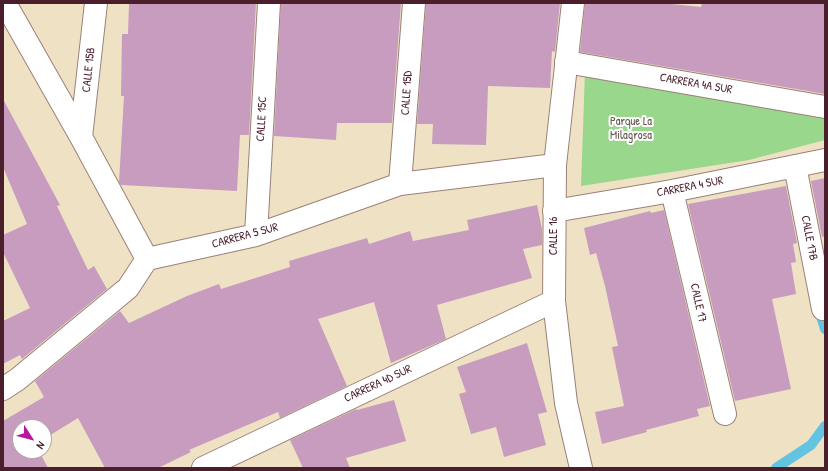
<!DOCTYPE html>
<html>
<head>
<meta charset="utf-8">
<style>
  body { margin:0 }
  #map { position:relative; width:828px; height:471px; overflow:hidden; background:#efe2c4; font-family:"Patrick Hand",sans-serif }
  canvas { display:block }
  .frame { position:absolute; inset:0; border:4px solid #4a1f2b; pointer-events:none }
  .north { position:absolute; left:12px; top:419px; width:40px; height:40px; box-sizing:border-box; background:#fff; border:1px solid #b7a5aa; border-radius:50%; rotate:126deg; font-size:11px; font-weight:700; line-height:16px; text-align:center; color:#4a1f2b }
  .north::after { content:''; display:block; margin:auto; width:14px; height:18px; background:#b5179e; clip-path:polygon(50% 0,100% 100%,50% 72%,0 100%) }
</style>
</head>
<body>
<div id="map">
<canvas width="828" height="471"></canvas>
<div class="frame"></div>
<div class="north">N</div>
</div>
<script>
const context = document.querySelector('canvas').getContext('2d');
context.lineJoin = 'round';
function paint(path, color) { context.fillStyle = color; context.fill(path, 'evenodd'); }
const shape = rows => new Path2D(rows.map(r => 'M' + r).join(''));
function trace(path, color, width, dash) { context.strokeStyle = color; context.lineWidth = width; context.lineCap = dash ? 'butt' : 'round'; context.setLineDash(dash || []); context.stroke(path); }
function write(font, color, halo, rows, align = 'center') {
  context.font = font + ' "Patrick Hand",sans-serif'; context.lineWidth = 4; context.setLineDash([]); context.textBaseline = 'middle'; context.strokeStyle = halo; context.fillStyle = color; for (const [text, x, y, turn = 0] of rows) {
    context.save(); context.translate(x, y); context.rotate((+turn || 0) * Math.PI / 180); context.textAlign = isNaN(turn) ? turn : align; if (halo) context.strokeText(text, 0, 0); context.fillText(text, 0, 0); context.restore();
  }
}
paint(shape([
  [585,71,825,117,825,140,749,160,581,186]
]), '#98d78c');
trace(shape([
  [818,307,825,329],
  [776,468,811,445,825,426]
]), '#63c4e1', 10);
paint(shape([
  [129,3,256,3,249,135,240,135,237,191,121,185,119,182,124,96,121,96,122,34,128,34],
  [281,3,401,3,392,123,337,123,336,140,274,136],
  [426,3,560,3,555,52,552,51,550,88,488,86,486,145,432,144,433,124,417,124],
  [585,3,662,3,701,7,702,3,825,3,825,94,580,52],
  [3,99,60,205,57,206,88,270,94,266,107,289,22,359,20,355,3,364,3,321,30,308,3,252,3,235,27,224,3,167],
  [825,178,825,236,822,237,811,181],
  [786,186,797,243,793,244,796,262,791,263,796,294,772,299,791,389,735,401,688,204],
  [537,205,542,229,542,245,523,249,532,278,437,305,446,339,391,363,374,302,318,319,347,386,280,418,278,412,189,450,191,452,158,468,105,468,78,418,44,439,44,427,20,427,20,451,39,451,48,468,3,468,3,421,44,397,35,381,120,311,129,323,187,296,219,284,221,289,290,267,289,261,367,238,369,244,410,231,413,241,469,230,467,220],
  [664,210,710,406,697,409,699,416,646,430,647,432,602,444,595,412,624,406,612,347,618,346,605,286,596,253,590,255,584,228,650,211,651,213],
  [527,343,547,412,538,414,546,445,504,457,496,427,471,434,459,394,466,392,457,367],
  [394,400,406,441,346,458,350,468,303,468,290,440,356,409,357,410]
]), '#c79cbe');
const minor = shape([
  [5,3,81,137,147,259],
  [566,62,825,107],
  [81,137,96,3],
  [795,166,823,309],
  [400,184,414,3],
  [672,191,725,414],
  [554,211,672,191,825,160],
  [256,235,269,3],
  [3,389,18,379,128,288,147,259,256,235,400,184,555,165],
  [203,468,554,301]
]);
const tertiary = shape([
  [573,3,555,165,554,301,566,403,581,468]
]);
trace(minor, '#9c8078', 24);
trace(tertiary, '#9c8078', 24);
trace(minor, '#fff', 22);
trace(tertiary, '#fff', 22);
write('12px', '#4a1f2b', '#fff', [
  ["CALLE 15B",89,70,-84],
  ["CARRERA 4A SUR",696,84,10],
  ["CALLE 15D",407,93,-86],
  ["CALLE 15C",262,119,-87],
  ["CARRERA 4 SUR",690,187,-11],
  ["CARRERA 5 SUR",245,236,-15],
  ["CALLE 16",554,236,-90],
  ["CALLE 17B",809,238,79],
  ["CALLE 17",698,303,77],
  ["CARRERA 4D SUR",378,384,-25]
]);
write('12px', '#615648', '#fff', [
  ["Parque La",631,122],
  ["Milagrosa",631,136]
]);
</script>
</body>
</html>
